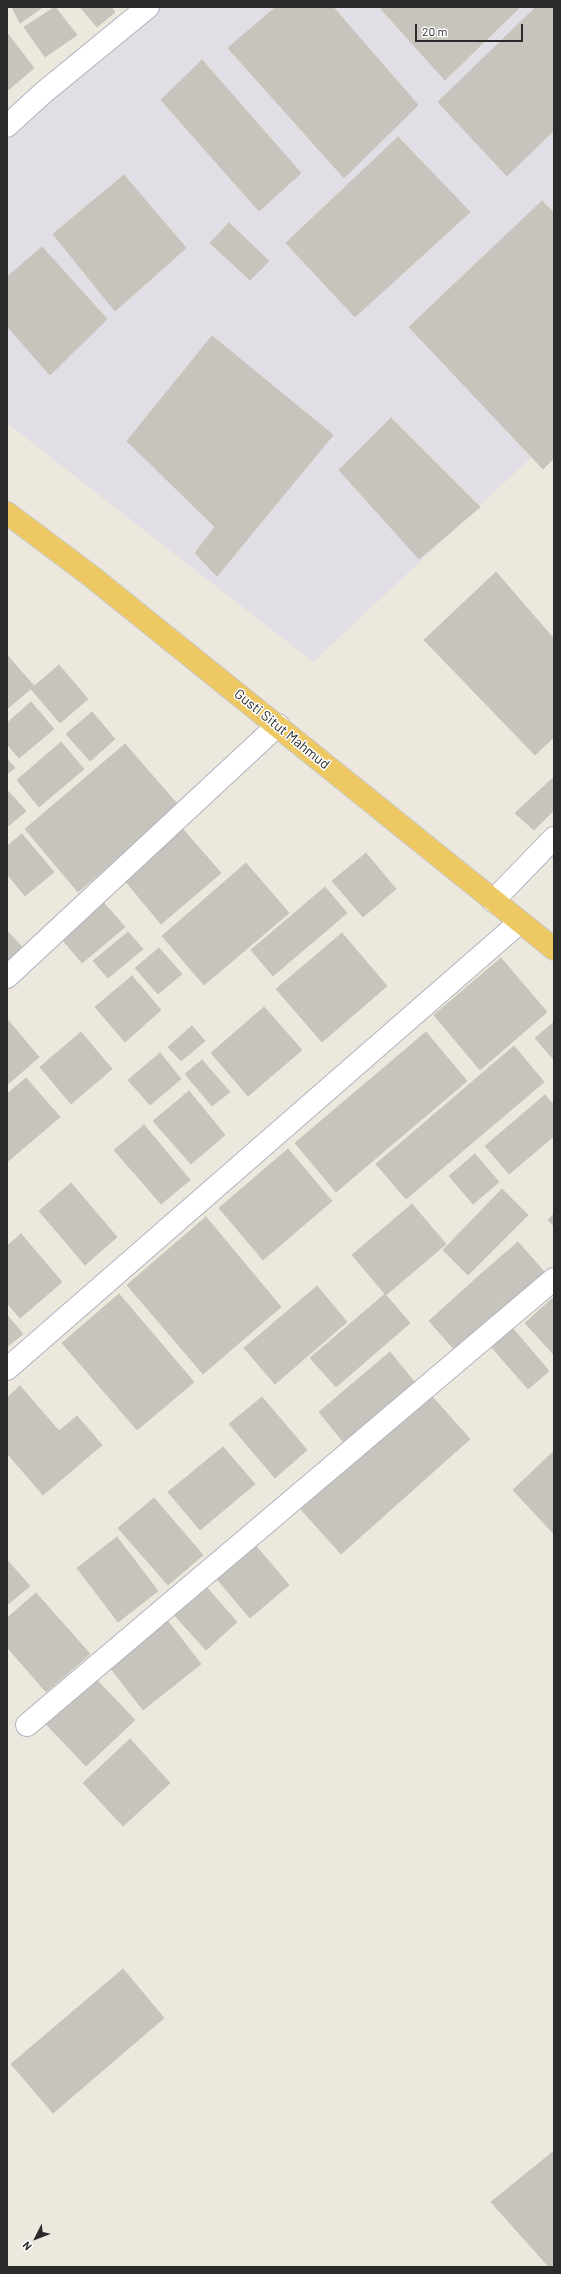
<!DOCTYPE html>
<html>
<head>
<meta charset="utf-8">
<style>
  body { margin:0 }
  #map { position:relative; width:561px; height:2274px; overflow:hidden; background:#ece8de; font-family:Barlow,sans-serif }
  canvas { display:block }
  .frame { position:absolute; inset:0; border:8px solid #2b2b2b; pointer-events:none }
  .north { position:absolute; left:16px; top:2218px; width:40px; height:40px; -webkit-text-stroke:3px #fff; paint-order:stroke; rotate:228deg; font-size:11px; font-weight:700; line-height:16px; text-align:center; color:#2b2b2b }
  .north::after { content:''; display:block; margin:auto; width:14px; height:18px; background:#2b2b2b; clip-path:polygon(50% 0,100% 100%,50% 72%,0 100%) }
  .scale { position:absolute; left:415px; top:24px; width:108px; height:18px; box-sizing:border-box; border:2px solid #2b2b2b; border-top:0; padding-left:5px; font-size:12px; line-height:14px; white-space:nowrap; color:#2b2b2b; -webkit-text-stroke:3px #fff; paint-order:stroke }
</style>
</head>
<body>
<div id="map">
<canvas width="561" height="2274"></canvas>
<div class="frame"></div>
<div class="north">N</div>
<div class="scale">20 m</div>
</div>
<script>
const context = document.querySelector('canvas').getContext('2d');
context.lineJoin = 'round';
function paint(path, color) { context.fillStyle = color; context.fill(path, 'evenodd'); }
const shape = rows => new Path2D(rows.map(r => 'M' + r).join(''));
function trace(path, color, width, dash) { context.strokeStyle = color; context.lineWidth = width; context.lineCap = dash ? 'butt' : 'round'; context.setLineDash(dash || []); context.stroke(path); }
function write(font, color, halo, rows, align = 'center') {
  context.font = font + ' Barlow,sans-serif'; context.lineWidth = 3; context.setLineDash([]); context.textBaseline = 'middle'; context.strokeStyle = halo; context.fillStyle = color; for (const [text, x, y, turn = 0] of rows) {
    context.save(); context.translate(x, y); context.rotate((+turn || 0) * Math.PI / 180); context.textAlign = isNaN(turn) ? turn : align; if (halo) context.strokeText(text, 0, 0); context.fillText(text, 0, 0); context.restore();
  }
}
paint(shape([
  [156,7,554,7,554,436,313,662,7,423,7,138]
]), '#e1dee5');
const building = shape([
  [12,7,43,7,20,23,12,7],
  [55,7,77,35,45,57,24,27,55,7],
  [80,7,111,7,115,12,97,27,80,7],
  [276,7,333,7,418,105,344,178,228,48,276,7],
  [383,7,520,7,445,80,381,9,383,7],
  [536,7,554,7,554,130,507,176,438,102,536,7],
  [7,33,34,68,7,91,7,33],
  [202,60,301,173,259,211,161,100,202,60],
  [398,137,470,212,355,317,286,243,398,137],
  [124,175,186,248,115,311,53,234,124,175],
  [542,201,554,213,554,458,543,469,409,327,542,201],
  [229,223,269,261,250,280,210,243,229,223],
  [42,247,107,319,50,375,7,326,7,277,42,247],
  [212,336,333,435,217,576,195,553,215,527,127,441,212,336],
  [391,418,480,507,419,559,339,470,391,418],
  [496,572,554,639,554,737,535,755,424,640,496,572],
  [7,655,34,686,7,709,7,655],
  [59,665,88,699,60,723,31,689,59,665],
  [31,702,54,729,19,758,7,744,7,723,31,702],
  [92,712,115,739,90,761,66,734,92,712],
  [61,742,84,769,39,807,17,780,61,742],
  [125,744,179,806,78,892,25,829,125,744],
  [7,759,15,768,7,774,7,759],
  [554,777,554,810,534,830,515,813,554,777],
  [7,790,26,811,7,827,7,790],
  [181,827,221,873,161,924,122,877,181,827],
  [22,834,54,872,25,896,7,874,7,846,22,834],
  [366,853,396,889,363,917,332,881,366,853],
  [246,863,289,913,204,985,162,936,246,863],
  [325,887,347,913,273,976,251,950,325,887],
  [103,902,125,927,82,963,61,938,103,902],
  [7,931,26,951,7,969,7,931],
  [128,932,143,949,108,978,93,961,128,932],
  [342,933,387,986,322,1042,276,989,342,933],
  [159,948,182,974,158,994,135,968,159,948],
  [501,958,547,1012,480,1070,434,1015,501,958],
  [132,976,161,1010,125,1042,95,1007,132,976],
  [264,1007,302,1050,248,1096,211,1053,264,1007],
  [7,1019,39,1057,7,1085,7,1019],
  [554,1022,554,1060,535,1038,554,1022],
  [192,1026,205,1041,181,1061,168,1047,192,1026],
  [81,1032,112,1069,71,1104,40,1067,81,1032],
  [426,1032,467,1081,336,1192,295,1143,426,1032],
  [514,1046,544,1082,406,1199,376,1164,514,1046],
  [160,1053,181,1079,150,1105,128,1080,160,1053],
  [202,1060,230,1092,212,1106,185,1074,202,1060],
  [26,1078,60,1117,7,1162,7,1094,26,1078],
  [189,1091,225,1135,191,1164,153,1121,189,1091],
  [545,1095,554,1105,554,1136,509,1174,485,1146,545,1095],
  [144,1125,190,1180,161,1204,114,1150,144,1125],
  [288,1149,332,1201,263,1260,219,1208,288,1149],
  [475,1154,499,1182,473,1204,449,1176,475,1154],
  [71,1183,117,1237,85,1265,39,1211,71,1183],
  [502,1189,528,1215,468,1275,443,1250,502,1189],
  [412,1204,446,1244,386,1295,352,1255,412,1204],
  [554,1214,554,1226,548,1220,554,1214],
  [206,1217,281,1307,203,1374,127,1285,206,1217],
  [21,1234,62,1282,20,1318,7,1303,7,1246,21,1234],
  [518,1242,548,1276,511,1309,481,1274,518,1242],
  [481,1274,507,1303,454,1349,429,1321,481,1274],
  [317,1286,347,1322,275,1384,244,1348,317,1286],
  [119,1294,194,1382,137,1430,62,1343,119,1294],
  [385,1294,410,1323,336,1387,310,1358,385,1294],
  [554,1297,554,1355,525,1323,554,1297],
  [7,1315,23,1334,7,1347,7,1315],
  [509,1324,549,1371,528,1389,488,1343,509,1324],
  [390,1352,416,1384,345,1444,319,1412,390,1352],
  [20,1386,59,1431,77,1416,102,1445,43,1495,7,1453,7,1398,20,1386],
  [427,1391,470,1439,341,1554,298,1506,427,1391],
  [262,1397,307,1450,275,1478,229,1424,262,1397],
  [223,1447,255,1484,200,1530,168,1492,223,1447],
  [554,1451,554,1534,513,1490,554,1451],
  [154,1498,203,1555,168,1585,118,1528,154,1498],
  [117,1537,158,1591,118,1622,77,1568,117,1537],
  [250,1539,289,1585,250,1618,211,1572,250,1539],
  [7,1560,30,1586,7,1605,7,1560],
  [200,1580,237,1622,206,1650,168,1608,200,1580],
  [36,1593,90,1654,46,1692,7,1647,7,1618,36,1593],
  [163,1615,201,1664,143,1710,105,1661,163,1615],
  [93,1676,135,1720,86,1766,44,1722,93,1676],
  [130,1739,170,1783,123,1826,83,1783,130,1739],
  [123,1969,164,2018,53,2113,11,2064,123,1969],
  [554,2151,554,2264,549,2267,491,2202,554,2151]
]);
paint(building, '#c7c4bd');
trace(building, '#c7c4b7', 1);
const minor = shape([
  [7,126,43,93,148,7],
  [493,901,554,838],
  [7,977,278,725],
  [7,1369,520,922],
  [27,1725,554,1279]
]);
const trunk = shape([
  [7,513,91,576,554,949]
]);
trace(minor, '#b1b2bd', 24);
trace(trunk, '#c8c8c8', 24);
trace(minor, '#fff', 22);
trace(trunk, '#eec963', 22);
write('14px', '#2b2b2b', '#fff', [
  ["Gusti Situt Mahmud",282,729,39]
]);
</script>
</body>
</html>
